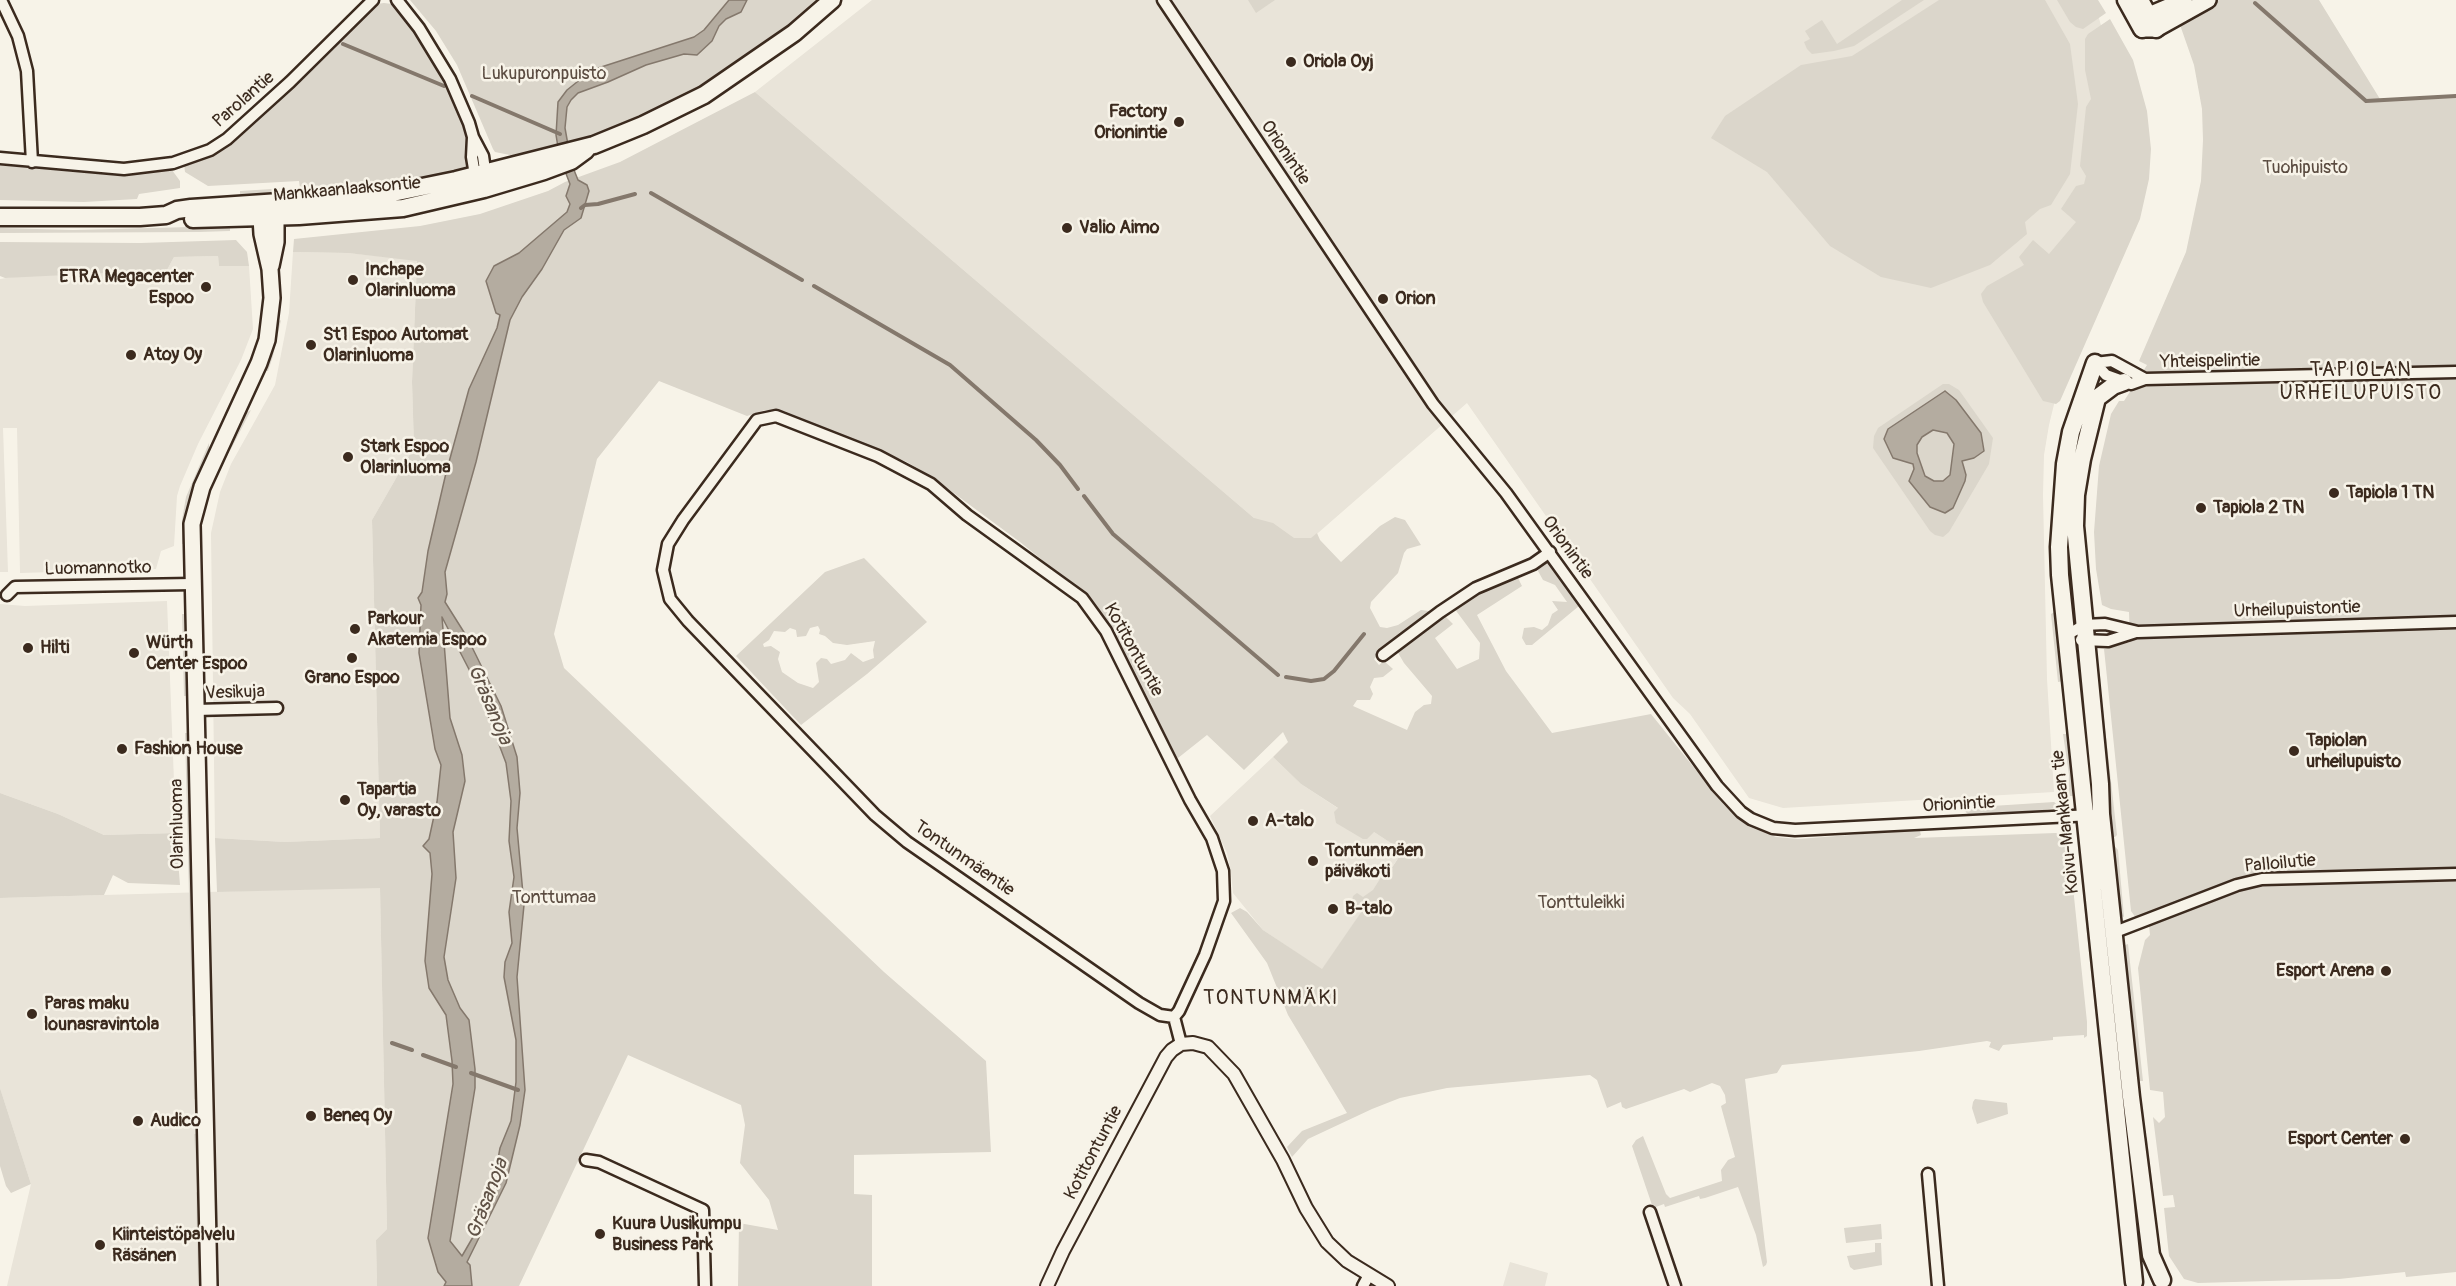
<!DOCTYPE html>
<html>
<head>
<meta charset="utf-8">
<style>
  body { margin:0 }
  canvas { display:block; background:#f7f3e8 }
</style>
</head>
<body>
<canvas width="2456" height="1286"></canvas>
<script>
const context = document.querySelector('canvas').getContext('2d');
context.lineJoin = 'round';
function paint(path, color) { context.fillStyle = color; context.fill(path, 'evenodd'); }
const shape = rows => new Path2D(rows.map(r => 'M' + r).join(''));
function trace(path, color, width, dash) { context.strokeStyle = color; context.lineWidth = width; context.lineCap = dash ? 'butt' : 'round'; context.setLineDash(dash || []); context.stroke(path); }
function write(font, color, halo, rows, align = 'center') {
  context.font = font + ' Pangolin,sans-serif'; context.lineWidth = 5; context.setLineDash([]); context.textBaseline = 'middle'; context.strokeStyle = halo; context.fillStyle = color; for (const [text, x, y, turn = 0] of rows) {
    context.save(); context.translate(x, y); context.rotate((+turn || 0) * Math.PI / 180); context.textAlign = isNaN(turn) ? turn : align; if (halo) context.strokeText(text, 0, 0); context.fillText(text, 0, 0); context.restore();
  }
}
paint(shape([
  [872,0,2089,0,2098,15,2109,53,2058,388,2049,425,2044,455,2043,495,2047,679,2054,792,1783,808,1749,798,1690,714,1673,698,1467,403,1295,553,755,92],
  [293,252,348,253,417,260,412,382,414,447,372,520,380,838,285,842,215,838,211,533,220,492,231,464,275,385,289,313],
  [218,256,219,266,249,266,253,329,241,360,198,444,180,486,177,496,174,546,161,551,156,569,20,573,17,428,3,428,8,572,0,572,0,279,20,276,167,270,174,257],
  [167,601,176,833,104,835,58,814,0,793,0,604,25,606],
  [1273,757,1301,784,1403,851,1322,970,1263,930,1233,893,1231,872,1227,853,1210,816],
  [380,887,387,1229,376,1240,377,1286,7,1286,31,1184,0,1088,0,898],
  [1510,1262,1548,1273,1545,1286,1503,1286]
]), '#e9e4d9');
paint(shape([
  [410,0,817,0,783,30,730,70,682,97,635,120,582,141,516,162,510,155,495,152,493,149,457,65,436,31],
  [1248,0,1275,0,1256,13],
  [1902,0,1924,0,1854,46,1834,51,1812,54,1807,49,1804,42,1810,39,1805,31,1822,20,1837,44],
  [1939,0,2045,0,2070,44,2078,104,2070,174,2051,205,2040,209,2025,222,2027,234,1990,265,1931,288,1881,277,1830,246,1767,172,1711,138,1725,116,1801,65,1852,56],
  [2057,0,2098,0,2106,13,2083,29,2076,27,2070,22],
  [2219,0,2319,0,2380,99,2456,98,2456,1272,2406,1277,2405,1272,2339,1279,2198,1283,2184,1279,2169,1256,2164,1208,2175,1207,2173,1195,2163,1196,2153,1117,2159,1123,2165,1117,2163,1092,2150,1090,2138,968,2145,940,2150,935,2148,916,2136,918,2131,911,2106,668,2104,649,2130,642,2129,612,2111,609,2102,605,2096,569,2094,532,2099,466,2111,414,2119,401,2124,401,2147,365,2139,361,2186,252,2201,181,2203,140,2202,109,2194,65,2179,22],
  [384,3,392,4,396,9,429,52,455,102,466,134,468,149,466,168,459,174,404,185,301,196,299,181,208,186,185,172,184,164,234,140,377,4],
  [2110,19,2133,60,2147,111,2151,149,2149,179,2140,219,2060,401,2056,404,2043,401,1983,302,1981,294,1987,286,2024,265,2019,257,2033,240,2049,254,2076,222,2061,209,2076,186,2084,184,2086,176,2080,166,2086,107,2091,99,2085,70,2085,39,2088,34],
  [755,92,1254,518,1273,523,1294,538,1311,538,1317,533,1320,540,1341,562,1380,526,1395,517,1405,520,1421,545,1407,549,1404,553,1398,573,1371,602,1370,608,1380,627,1387,628,1398,625,1421,610,1429,611,1429,613,1393,641,1374,659,1379,665,1384,661,1393,669,1383,677,1374,678,1370,687,1373,694,1370,700,1357,700,1353,706,1407,730,1415,712,1424,705,1431,704,1432,696,1404,663,1397,651,1444,615,1453,624,1435,638,1457,669,1479,659,1480,643,1454,608,1477,594,1517,576,1522,586,1477,615,1506,671,1552,733,1651,714,1724,805,1750,827,1776,837,1798,839,1916,830,1920,831,1921,835,1914,838,2056,833,2068,839,2087,1022,2087,1036,2084,1038,2084,1035,2053,1037,2053,1040,2003,1045,1999,1051,1989,1047,1991,1042,1987,1041,1919,1051,1782,1065,1777,1073,1745,1079,1767,1262,1766,1265,1763,1267,1756,1235,1738,1187,1705,1198,1700,1199,1699,1196,1665,1207,1664,1204,1653,1208,1632,1146,1636,1140,1643,1136,1666,1194,1670,1198,1722,1181,1721,1170,1728,1160,1735,1157,1722,1110,1721,1106,1726,1103,1725,1095,1720,1086,1712,1083,1690,1092,1684,1089,1626,1109,1622,1107,1621,1102,1607,1108,1597,1080,1590,1075,1447,1088,1400,1098,1372,1109,1308,1139,1292,1157,1287,1147,1302,1131,1347,1113,1288,1015,1267,963,1231,913,1240,908,1247,912,1263,930,1322,969,1366,905,1357,908,1352,901,1353,896,1357,893,1363,897,1373,890,1385,871,1391,869,1403,851,1374,832,1367,839,1363,839,1336,823,1334,812,1338,808,1301,784,1273,757,1288,742,1283,732,1244,770,1207,735,1178,758,1174,755,1111,626,1088,597,1020,542,932,477,907,462,784,411,765,410,747,416,659,381,597,459,554,634,564,668,884,972,986,1061,991,1152,854,1155,854,1194,872,1195,872,1286,738,1286,739,1223,778,1230,769,1200,740,1163,745,1125,741,1105,628,1055,519,1286,377,1286,376,1240,387,1229,380,888,217,892,215,838,285,842,380,838,372,520,414,447,412,382,417,261,348,253,293,252,294,239,420,226,480,214,548,191,565,182,620,162],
  [0,165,122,176,172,170,180,181,180,188,139,194,137,199,84,202,0,200],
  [288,188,293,196,240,199,240,191],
  [230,226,230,231,199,232,0,233,0,228,73,230],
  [236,240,247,252,249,266,219,266,218,256,174,257,167,270,5,278,0,276,0,242,140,243],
  [281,320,273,356,268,371,264,371,278,322],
  [1943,384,1949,384,1959,390,1993,438,1989,464,1949,532,1943,537,1935,535,1930,531,1873,448,1874,436,1878,428],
  [251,410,230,451,239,421,244,414],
  [209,443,209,451,189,503,184,544,182,544,182,520,186,497],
  [198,550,201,550,205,697,202,696],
  [864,558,927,622,867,674,801,725,736,656,825,572],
  [818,626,820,630,819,634,825,636,833,643,847,645,875,641,873,650,874,658,863,662,851,653,845,660,831,664,827,659,821,658,816,663,819,682,813,688,798,683,782,672,778,659,780,652,771,646,764,647,763,644,769,640,774,631,785,632,790,628,796,630,797,637,806,636,810,628],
  [1546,561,1553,568,1579,606,1532,645,1526,645,1522,638,1524,628,1534,627,1542,630,1548,625,1552,614,1558,610,1552,601,1567,602,1555,585,1543,580,1538,571,1540,564],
  [2056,611,2063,681,2058,682,2051,614],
  [182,614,184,614,185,617,187,633,187,696,184,696],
  [2097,656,2117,835,2115,837,2107,838,2095,664],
  [2080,661,2094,790,2090,796,2077,665],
  [203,731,206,731,212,1016,209,1016],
  [185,733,188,733,195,1016,192,1016],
  [2063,734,2069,734,2075,793,2073,796,2068,796,2069,775],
  [0,793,58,814,104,835,176,833,180,885,128,883,113,875,104,895,0,898],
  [2054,802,2061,807,2037,811,1968,814,1961,808],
  [2113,844,2118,850,2124,917,2119,915,2110,845],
  [2078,847,2081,847,2114,1125,2107,1126],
  [2128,944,2143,1081,2139,1081,2123,951,2125,945],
  [209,1050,213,1050,218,1240,214,1240],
  [193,1051,196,1051,197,1099,194,1099],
  [0,1088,31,1184,11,1193,6,1186,0,1166],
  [1975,1099,2007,1103,2008,1114,1977,1124,1972,1108,1973,1102],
  [194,1134,198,1134,199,1181,197,1183],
  [2147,1137,2156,1217,2152,1218,2143,1138],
  [2131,1138,2149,1264,2141,1266,2133,1189,2124,1139],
  [2110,1141,2115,1141,2126,1268,2122,1267],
  [196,1192,199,1194,201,1286,198,1286],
  [1881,1224,1882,1239,1846,1243,1844,1228],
  [1875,1243,1881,1243,1882,1265,1854,1270,1850,1267,1847,1256,1875,1252]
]), '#dbd6cb');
const water = shape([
  [729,0,747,0,741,12,726,19,719,26,712,41,697,55,684,54,646,65,608,82,578,93,571,100,567,107,565,128,568,145,558,147,556,135,558,102,567,90,592,70,694,37,704,30,729,0],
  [572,165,578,180,587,185,589,191,581,218,564,230,542,269,522,297,510,320,476,462,445,572,447,594,445,602,467,637,501,706,517,757,520,793,517,828,524,905,517,977,525,1090,520,1125,506,1183,467,1262,470,1265,472,1286,444,1286,446,1282,438,1272,428,1238,453,1084,452,1061,446,1015,429,988,425,961,432,874,430,853,423,846,429,839,437,802,441,765,435,749,419,653,421,605,418,598,422,592,428,551,446,473,469,389,497,328,500,315,496,313,486,281,494,266,519,253,567,212,570,204,566,196,570,184,565,171,572,165],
  [442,617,475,681,506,763,511,801,509,841,514,877,509,912,512,943,505,962,504,977,516,1040,516,1082,511,1121,500,1148,496,1170,473,1237,462,1256,450,1241,475,1088,475,1069,469,1020,460,1008,448,980,444,957,456,878,453,832,465,781,462,755,450,718,442,617],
  [1945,391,1956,400,1981,433,1984,451,1974,458,1962,461,1966,475,1965,481,1953,508,1945,513,1930,507,1909,481,1914,469,1913,464,1893,458,1884,439,1888,429,1945,391],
  [1933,430,1947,433,1954,444,1950,475,1943,481,1934,481,1925,476,1917,453,1917,445,1922,437,1933,430]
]);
paint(water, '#b4aca0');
trace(water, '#84786c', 1.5);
trace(shape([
  [2255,3,2366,101,2456,96],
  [343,44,444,86],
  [472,96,560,134],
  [651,193,802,280],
  [581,208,585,205,598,204,635,194],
  [814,286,950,365,1036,440,1060,465,1078,489],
  [1084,496,1113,534,1278,675],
  [1286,677,1311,681,1324,679,1334,671,1364,634],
  [392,1043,412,1050],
  [423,1055,456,1067],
  [471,1073,518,1090]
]), '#84786c', 4);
const minor = shape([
  [1,0,18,36,27,71,32,162],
  [397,0,419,28,450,79,469,123,473,137,483,156,486,177],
  [1163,0,1433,404,1506,493,1717,786,1741,812,1751,819,1773,828,1795,830,2092,815],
  [473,137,472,157,475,175,478,180],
  [0,158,124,169,173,163,210,150,227,139,290,82,373,0],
  [2095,363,2106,375,2131,384,2145,379,2456,372],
  [2095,363,2112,361,2145,379],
  [7,595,15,587,192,584],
  [2067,635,2084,625,2105,624,2138,632,2456,622],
  [2081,640,2108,641,2136,632],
  [1383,655,1440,612,1476,588,1533,564,1550,552],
  [195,710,277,708],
  [2115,932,2237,885,2262,879,2456,874],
  [1174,1017,1179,1011,1205,955,1224,901,1223,871,1212,838,1190,800,1106,631,1082,598,967,515,931,484,878,456,776,416,757,420,683,520,668,544,663,570,670,599,688,621,875,815,907,842,1139,1003,1160,1015,1174,1017,1181,1044],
  [586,1160,599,1162,703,1210,705,1286],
  [1928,1174,1938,1286],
  [1650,1212,1675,1286],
  [1363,1286,1369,1275]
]);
const tertiary = shape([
  [1047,1286,1063,1251,1166,1057,1172,1050,1181,1044,1193,1043,1208,1047,1234,1074,1283,1160,1306,1208,1327,1242,1347,1261,1388,1286]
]);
const secondary = shape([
  [2184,0,2149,15,2142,29,2156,29,2208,0],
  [270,208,276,217,276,242,271,266],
  [209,1286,192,524,202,487,259,363,267,340,272,298,270,269,262,234,261,217,266,206]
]);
const primary = shape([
  [2126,0,2142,29],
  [2140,0,2156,29],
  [0,217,140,217,166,215,177,210,191,208,383,195,456,180,594,145,643,125,704,95,794,33,832,0],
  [193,219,299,216,403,208,484,189,544,171,571,161,586,150],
  [2095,363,2071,432,2065,464,2059,547,2060,575,2134,1282],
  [2124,382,2113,386,2097,398,2082,459,2076,495,2075,526,2100,784,2101,814,2131,1097,2151,1255,2162,1280]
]);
trace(minor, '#3b2a1e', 15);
trace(tertiary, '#3b2a1e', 16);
trace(secondary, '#3b2a1e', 20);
trace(primary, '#3b2a1e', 21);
trace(minor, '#f7f3e8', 10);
trace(tertiary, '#f7f3e8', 12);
trace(secondary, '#f7f3e8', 15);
trace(primary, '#f7f3e8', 16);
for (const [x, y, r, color] of [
  [1291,62,6,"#3b2a1e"],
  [1179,122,6,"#3b2a1e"],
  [1067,228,6,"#3b2a1e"],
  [353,280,6,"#3b2a1e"],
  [206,287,6,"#3b2a1e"],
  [1383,299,6,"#3b2a1e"],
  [311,345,6,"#3b2a1e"],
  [131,355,6,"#3b2a1e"],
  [348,457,6,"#3b2a1e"],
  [2334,493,6,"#3b2a1e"],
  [2201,508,6,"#3b2a1e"],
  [355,629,6,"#3b2a1e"],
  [28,648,6,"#3b2a1e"],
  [134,653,6,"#3b2a1e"],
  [352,658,6,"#3b2a1e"],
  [122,749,6,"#3b2a1e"],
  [2294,751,6,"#3b2a1e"],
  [345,800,6,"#3b2a1e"],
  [1253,821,6,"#3b2a1e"],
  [1313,861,6,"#3b2a1e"],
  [1333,909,6,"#3b2a1e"],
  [2386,971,6,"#3b2a1e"],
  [32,1014,6,"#3b2a1e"],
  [311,1116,6,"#3b2a1e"],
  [138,1121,6,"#3b2a1e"],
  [2405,1139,6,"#3b2a1e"],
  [600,1234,6,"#3b2a1e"],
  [100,1245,6,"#3b2a1e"]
]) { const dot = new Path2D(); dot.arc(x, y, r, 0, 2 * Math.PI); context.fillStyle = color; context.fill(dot); trace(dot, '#f7f3e8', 2); }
write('bold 18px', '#3b2a1e', '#f7f3e8', [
  ["Oriola Oyj",1303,62],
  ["Factory",1167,112,"right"],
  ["Orionintie",1167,133,"right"],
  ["Valio Aimo",1079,228],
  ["Inchape",365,270],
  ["Olarinluoma",365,291],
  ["ETRA Megacenter",194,277,"right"],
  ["Espoo",194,298,"right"],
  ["Orion",1395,299],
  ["St1 Espoo Automat",323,335],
  ["Olarinluoma",323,356],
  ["Atoy Oy",143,355],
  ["Stark Espoo",360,447],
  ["Olarinluoma",360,468],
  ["Tapiola 1 TN",2346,493],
  ["Tapiola 2 TN",2213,508],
  ["Parkour",367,619],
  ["Akatemia Espoo",367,640],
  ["Würth",146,643],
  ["Center Espoo",146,664],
  ["Hilti",40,648],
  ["Grano Espoo",352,678,"center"],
  ["Tapiolan",2306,741],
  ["urheilupuisto",2306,762],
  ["Fashion House",134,749],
  ["Tapartia",357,790],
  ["Oy, varasto",357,811],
  ["A-talo",1265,821],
  ["Tontunmäen",1325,851],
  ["päiväkoti",1325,872],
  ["B-talo",1345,909],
  ["Esport Arena",2374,971,"right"],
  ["Paras maku",44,1004],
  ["lounasravintola",44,1025],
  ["Beneq Oy",323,1116],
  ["Audico",150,1121],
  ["Esport Center",2393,1139,"right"],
  ["Kuura Uusikumpu",612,1224],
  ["Business Park",612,1245],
  ["Kiinteistöpalvelu",112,1235],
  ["Räsänen",112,1256]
], 'left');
write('18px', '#5b4c41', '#f7f3e8', [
  ["Lukupuronpuisto",544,74],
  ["Tuohipuisto",2305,168],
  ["Tonttumaa",554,898],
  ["Tonttuleikki",1581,903]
]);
write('18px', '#3b2a1e', '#f7f3e8', [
  ["Parolantie",244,100,-41],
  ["Orionintie",1285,153,56],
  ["Mankkaanlaaksontie",347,190,-5],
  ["Yhteispelintie",2210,362,-1],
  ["Orionintie",1567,548,54],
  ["Luomannotko",98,569,-1],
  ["Urheilupuistontie",2297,610,-2],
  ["Kotitontuntie",1133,650,61],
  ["Vesikuja",235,693,-2],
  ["Orionintie",1959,805,-3],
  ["Koivu-Mankkaan tie",2066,822,-96],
  ["Olarinluoma",178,824,-91],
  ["Tontunmäentie",964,859,35],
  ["Palloilutie",2280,864,-5],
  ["Kotitontuntie",1094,1153,-62]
]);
context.letterSpacing = '1.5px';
write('20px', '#3b2a1e', '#f7f3e8', [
  ["TAPIOLAN",2361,371],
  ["URHEILUPUISTO",2361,394],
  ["TONTUNMÄKI",1271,999]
]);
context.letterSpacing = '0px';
write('italic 20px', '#5f5145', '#f7f3e8', [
  ["Gräsanoja",489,705,67],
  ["Gräsanoja",488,1199,-69]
]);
</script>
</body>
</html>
